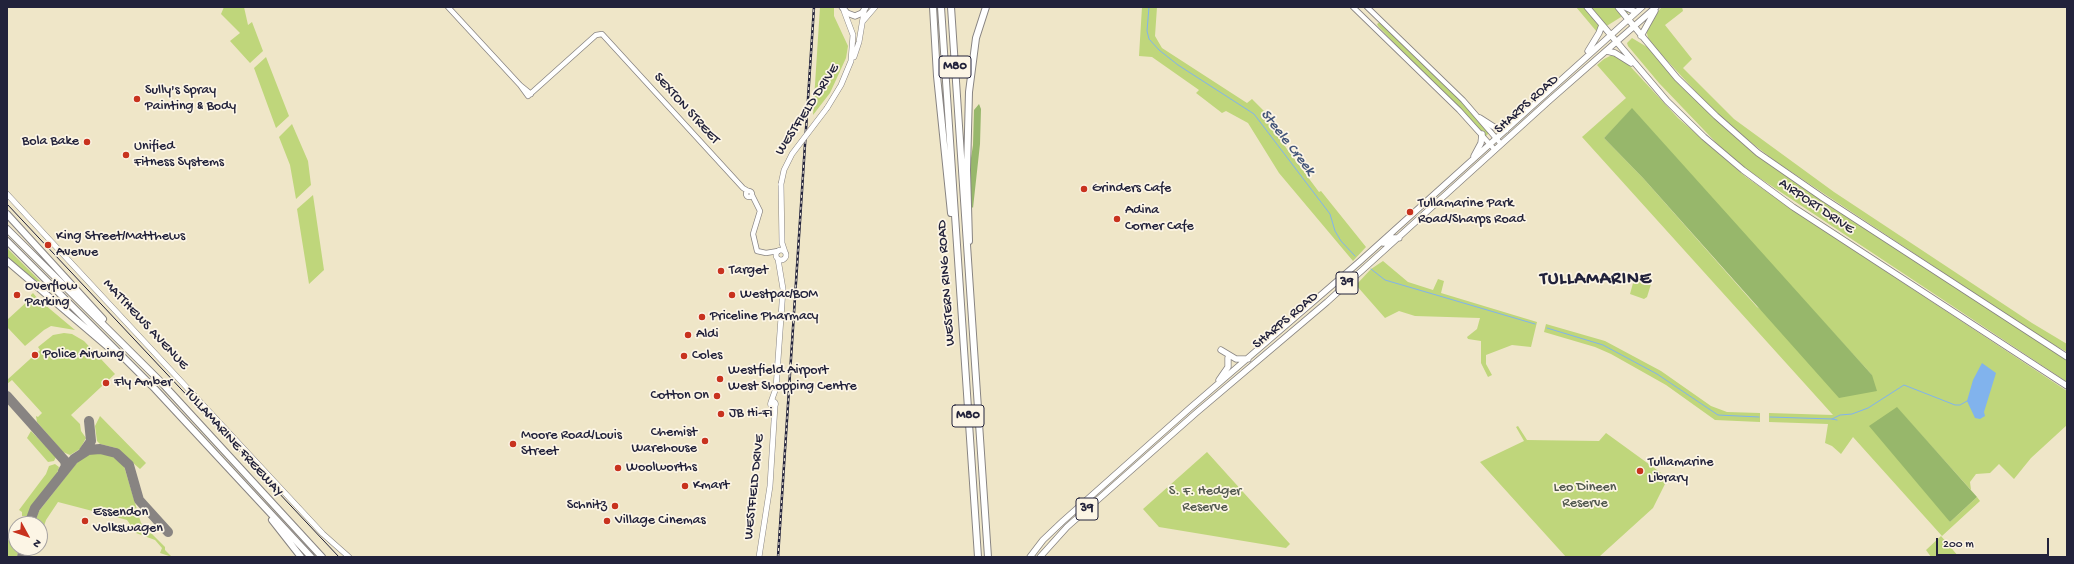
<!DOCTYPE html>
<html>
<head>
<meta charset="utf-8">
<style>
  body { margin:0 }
  #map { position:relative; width:2074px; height:564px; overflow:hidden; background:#efe6c8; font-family:"Gochi Hand",sans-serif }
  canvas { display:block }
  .frame { position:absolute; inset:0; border:8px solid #22223b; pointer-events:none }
  .north { position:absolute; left:8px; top:516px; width:40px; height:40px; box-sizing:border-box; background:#fcf5e5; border:1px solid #a5a1a1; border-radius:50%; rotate:130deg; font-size:11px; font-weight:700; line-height:16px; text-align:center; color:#22223b }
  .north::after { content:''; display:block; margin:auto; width:14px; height:18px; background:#c8321e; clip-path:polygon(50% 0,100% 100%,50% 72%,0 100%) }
  .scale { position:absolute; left:1936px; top:538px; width:113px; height:18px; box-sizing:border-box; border:2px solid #22223b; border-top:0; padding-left:5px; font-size:12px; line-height:14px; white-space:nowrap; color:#22223b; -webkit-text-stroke:3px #fcf5e5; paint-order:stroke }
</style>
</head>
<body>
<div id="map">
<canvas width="2074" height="564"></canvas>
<div class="frame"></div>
<div class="north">N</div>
<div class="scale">200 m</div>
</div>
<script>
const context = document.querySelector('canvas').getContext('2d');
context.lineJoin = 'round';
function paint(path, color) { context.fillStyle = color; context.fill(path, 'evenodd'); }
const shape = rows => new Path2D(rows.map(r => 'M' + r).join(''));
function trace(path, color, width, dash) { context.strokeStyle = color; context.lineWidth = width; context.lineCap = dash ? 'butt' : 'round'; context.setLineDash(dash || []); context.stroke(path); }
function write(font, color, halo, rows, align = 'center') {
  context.font = font + ' "Gochi Hand",sans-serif'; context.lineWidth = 3.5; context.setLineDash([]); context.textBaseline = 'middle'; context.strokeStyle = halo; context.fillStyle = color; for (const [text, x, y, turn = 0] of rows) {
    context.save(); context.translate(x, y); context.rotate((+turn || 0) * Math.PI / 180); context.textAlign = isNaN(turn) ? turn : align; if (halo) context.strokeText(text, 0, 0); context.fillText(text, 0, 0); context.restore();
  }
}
paint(shape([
  [224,7,244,7,248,25,252,22,263,51,250,63,230,41,240,33,221,14],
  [820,7,834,7,834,16,848,46,846,58,830,93,813,115],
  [1142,7,1157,7,1155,36,1162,48,1247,103,1252,99,1265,112,1285,137,1281,141,1319,192,1321,191,1366,247,1353,261,1279,173,1248,123,1226,111,1222,113,1196,93,1199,90,1152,57,1139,56],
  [1576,7,1637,7,1597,32],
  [1662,7,1682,7,1683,11,1665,25,1692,59,1683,68,1734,119,1834,192,2032,323,2067,344,2067,352,2045,340,1820,191,1775,161,1739,133,1709,106,1649,41,1646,30,1651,19],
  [1380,22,1467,107,1490,132,1486,136,1397,46,1378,26,1377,24],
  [1632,38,1647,47,1736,137,1865,227,2067,360,2067,382,1749,171,1725,152,1659,83,1628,46,1627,43],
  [1612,55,1618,57,1628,64,1678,118,1746,177,1790,208,2067,391,2067,425,2031,458,2014,479,1999,464,1990,473,1976,474,1970,482,1971,490,1897,408,1950,522,1977,497,1980,501,1942,536,1853,437,1841,454,1832,446,1825,443,1828,424,1769,422,1769,413,1833,415,1582,137,1626,98,1597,65,1604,59],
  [1632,109,1787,282,1872,375,1757,307,1643,178,1604,138],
  [266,57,289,116,276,128,254,68],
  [292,124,308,161,311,185,296,199,290,165,279,137],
  [313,195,324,270,309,284,297,209],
  [7,248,40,281,39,283,7,257],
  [1383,261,1408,282,1433,290,1438,279,1444,281,1441,293,1537,322,1531,347,1512,345,1486,355,1486,364,1492,375,1488,377,1481,363,1481,341,1468,339,1467,337,1477,329,1480,318,1415,316,1399,311,1385,318,1356,285,1371,269],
  [1635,276,1652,281,1647,297,1644,299,1630,294],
  [33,293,38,299,75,330,51,326,44,330,25,346,7,327,7,320,31,298,31,295],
  [1546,324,1605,341,1661,371,1711,406,1727,412,1760,413,1760,422,1715,420,1666,385,1611,354,1595,347,1544,332],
  [64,333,72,334,84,341,115,374,71,415,80,424,81,431,86,438,80,449,70,455,63,452,37,422,36,416,38,417,42,413,12,380,7,384,7,380,40,350,38,347,53,335],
  [100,416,146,463,140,469,116,448,100,444,97,441,95,426],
  [1518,426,1527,440,1599,441,1606,433,1668,478,1653,508,1600,556,1566,557,1480,462,1524,441,1516,427],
  [31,431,56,457,54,461,48,462,27,438],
  [1207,452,1290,544,1286,548,1159,527,1143,509],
  [92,453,111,455,124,466,141,523,165,547,165,550,172,557,160,553,162,548,155,540,136,533,127,520,58,502,46,520,43,529,40,528,40,524,34,524,39,511,75,465,83,457],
  [55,464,59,467,56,477,31,508,27,516,22,516,22,512,19,510,46,474,49,466],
  [1941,536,1959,557,1931,557,1926,550],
  [8,540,16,542,16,548,19,548,17,557,7,557]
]), '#bfd67b');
paint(shape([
  [979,104,981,109,980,144,973,208,971,206,969,171,973,145,974,110],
  [1632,108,1872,375,1877,391,1839,398,1643,178,1604,138],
  [1897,407,1977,497,1950,522,1869,426]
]), '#97b76b');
paint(shape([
  [1982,363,1996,373,1984,412,1985,416,1980,419,1975,418,1967,401,1973,380]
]), '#81b3ed');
trace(shape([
  [1149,7,1147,31,1149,39,1159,50,1178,65,1254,114,1330,214,1335,231,1341,241,1355,256],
  [1371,269,1385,280,1535,324],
  [1547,328,1603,345,1657,374,1718,415,1759,417],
  [1770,417,1832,419,1840,415,1852,414,1868,408,1904,385,1955,405,1960,405,1967,401],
  [1832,419,1837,420]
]), '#81b3ed', 1);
trace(shape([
  [7,396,65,461,66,466,63,471],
  [84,451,91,441,89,421],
  [29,524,35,508,74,459,88,450,100,449,116,453,129,465,139,500,168,532],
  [22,557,24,548]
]), '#888482', 10);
const tertiary = shape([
  [448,7,520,85,531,94],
  [1353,7,1459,110,1495,150],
  [1367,7,1463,100,1501,144],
  [520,85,528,96,596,35,602,34,743,188,748,191],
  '746 194a3 3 0 1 1 6 0a3 3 0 1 1-6 0Z',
  [752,195,760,211,753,234,757,251,766,253,778,251]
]);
const secondary = shape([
  [863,21,875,7],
  [854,57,859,42,864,12],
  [827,108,841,85,851,61,853,35,844,11],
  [781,184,782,243,785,252],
  [7,194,323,534,349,557],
  '776 255a5 5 0 1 1 10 0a5 5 0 1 1-10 0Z',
  '770.5 404a2.5 2.5 0 1 1 5 0a2.5 2.5 0 1 1-5 0Z',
  [771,402,776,388,783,289,778,259],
  [759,557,770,486,775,405]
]);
const primary = shape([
  [842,7,847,13,855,16,862,13,866,7],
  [1587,7,1667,101,1704,137,1743,170,1793,207,2067,386],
  [1618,7,1677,78,1716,116,1758,153,1823,198,2067,357],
  [1625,7,1636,12],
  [1641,36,1655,11],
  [1588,51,1599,33,1602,25],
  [1607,51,1615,53,1631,63],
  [1480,118,1494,127,1506,130],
  [1474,156,1481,143,1482,134],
  [1383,243,1386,243,1392,238,1399,238],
  [1221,350,1236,359,1248,359],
  [1219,380,1228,367,1228,358],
  [1030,557,1043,540,1063,521,1190,408,1358,263,1642,7],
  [1040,557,1067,527,1196,413,1327,302,1550,100,1656,7]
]);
const motorway = shape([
  [933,7,937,76,951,213],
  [941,7,978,557],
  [951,7,988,557],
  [7,214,103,319],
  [7,229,161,382,322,557],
  [7,241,155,389,311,557],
  [969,241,967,170,969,92,976,38,986,7],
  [7,261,115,353],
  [272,520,301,557]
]);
trace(tertiary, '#888482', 6);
trace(secondary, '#888482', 6);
trace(primary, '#888482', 7);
trace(motorway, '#888482', 8);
trace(tertiary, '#fff', 4.5);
trace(secondary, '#fff', 5);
trace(primary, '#fff', 5.5);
trace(motorway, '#fff', 6);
trace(shape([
  [7,204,339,557]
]), '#22223b', 1);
const rail = shape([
  [778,557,814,7]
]);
trace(rail, '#22223b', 2.5);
trace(rail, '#fcf5e5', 1, [3]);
const secondaryBridge = shape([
  [781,184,784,170,792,154,827,108]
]);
trace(secondaryBridge, '#888482', 6, []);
trace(secondaryBridge, '#fff', 5);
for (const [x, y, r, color] of [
  [137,99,4,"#c8321e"],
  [87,142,4,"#c8321e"],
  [126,155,4,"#c8321e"],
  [1084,189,4,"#c8321e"],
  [1410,212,4,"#c8321e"],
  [1117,219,4,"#c8321e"],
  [48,245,4,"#c8321e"],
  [721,271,4,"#c8321e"],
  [17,295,4,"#c8321e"],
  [732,295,4,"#c8321e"],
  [702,317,4,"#c8321e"],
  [688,335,4,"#c8321e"],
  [35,355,4,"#c8321e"],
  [684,356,4,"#c8321e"],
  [720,379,4,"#c8321e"],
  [106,383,4,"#c8321e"],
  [717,396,4,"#c8321e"],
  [721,414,4,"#c8321e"],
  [705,441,4,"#c8321e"],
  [513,444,4,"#c8321e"],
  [618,468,4,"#c8321e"],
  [1640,471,4,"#c8321e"],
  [685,486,4,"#c8321e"],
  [615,506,4,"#c8321e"],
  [85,521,4,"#c8321e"],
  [607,521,4,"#c8321e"]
]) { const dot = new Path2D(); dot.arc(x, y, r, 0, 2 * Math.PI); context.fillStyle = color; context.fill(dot); trace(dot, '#fcf5e5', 1.5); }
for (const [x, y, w] of [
  [955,67,32],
  [1347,283,22],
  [968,416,32],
  [1087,509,22]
]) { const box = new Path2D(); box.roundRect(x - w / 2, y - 11, w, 22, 3); context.fillStyle = '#fcf5e5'; context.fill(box); trace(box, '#22223b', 1); }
write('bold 13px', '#22223b', null, [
  ["M80",955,67],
  ["39",1347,283],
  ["M80",968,416],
  ["39",1087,509]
]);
write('14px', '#22223b', '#fcf5e5', [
  ["Sully's Spray",145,91],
  ["Painting & Body",145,107],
  ["Bola Bake",79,142,"right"],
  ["Unified",134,147],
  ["Fitness Systems",134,163],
  ["Grinders Cafe",1092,189],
  ["Tullamarine Park",1418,204],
  ["Road/Sharps Road",1418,220],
  ["Adina",1125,211],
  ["Corner Cafe",1125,227],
  ["King Street/Matthews",56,237],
  ["Avenue",56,253],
  ["Target",729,271],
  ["Overflow",25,287],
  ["Parking",25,303],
  ["Westpac/BOM",740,295],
  ["Priceline Pharmacy",710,317],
  ["Aldi",696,335],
  ["Police Airwing",43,355],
  ["Coles",692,356],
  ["Westfield Airport",728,371],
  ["West Shopping Centre",728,387],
  ["Fly Amber",114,383],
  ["Cotton On",709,396,"right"],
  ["JB Hi-Fi",729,414],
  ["Chemist",697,433,"right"],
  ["Warehouse",697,449,"right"],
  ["Moore Road/Louis",521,436],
  ["Street",521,452],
  ["Tullamarine",1648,463],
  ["Library",1648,479],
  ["Woolworths",626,468],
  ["Kmart",693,486],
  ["Schnitz",607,506,"right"],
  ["Essendon",93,513],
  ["Volkswagen",93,529],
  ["Village Cinemas",615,521]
], 'left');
write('14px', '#22223b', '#fcf5e5', [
  ["SHARPS ROAD",1527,105,-42],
  ["SEXTON STREET",686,109,48],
  ["WESTFIELD DRIVE",808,110,-57],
  ["AIRPORT DRIVE",1816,207,34],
  ["WESTERN RING ROAD",947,283,-94],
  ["SHARPS ROAD",1286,321,-40],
  ["MATTHEWS AVENUE",145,325,47],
  ["TULLAMARINE FREEWAY",233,443,48],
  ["WESTFIELD DRIVE",755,487,-84]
]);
write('14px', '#51584e', '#fcf5e5', [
  ["Leo Dineen",1585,488],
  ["Reserve",1585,504],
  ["S. F. Hedger",1205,492],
  ["Reserve",1205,508]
]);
write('italic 15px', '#435579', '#fcf5e5', [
  ["Steele Creek",1287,143,52]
]);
context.letterSpacing = '1px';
write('bold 18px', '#22223b', '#fcf5e5', [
  ["TULLAMARINE",1596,280]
]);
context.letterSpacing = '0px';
</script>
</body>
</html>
